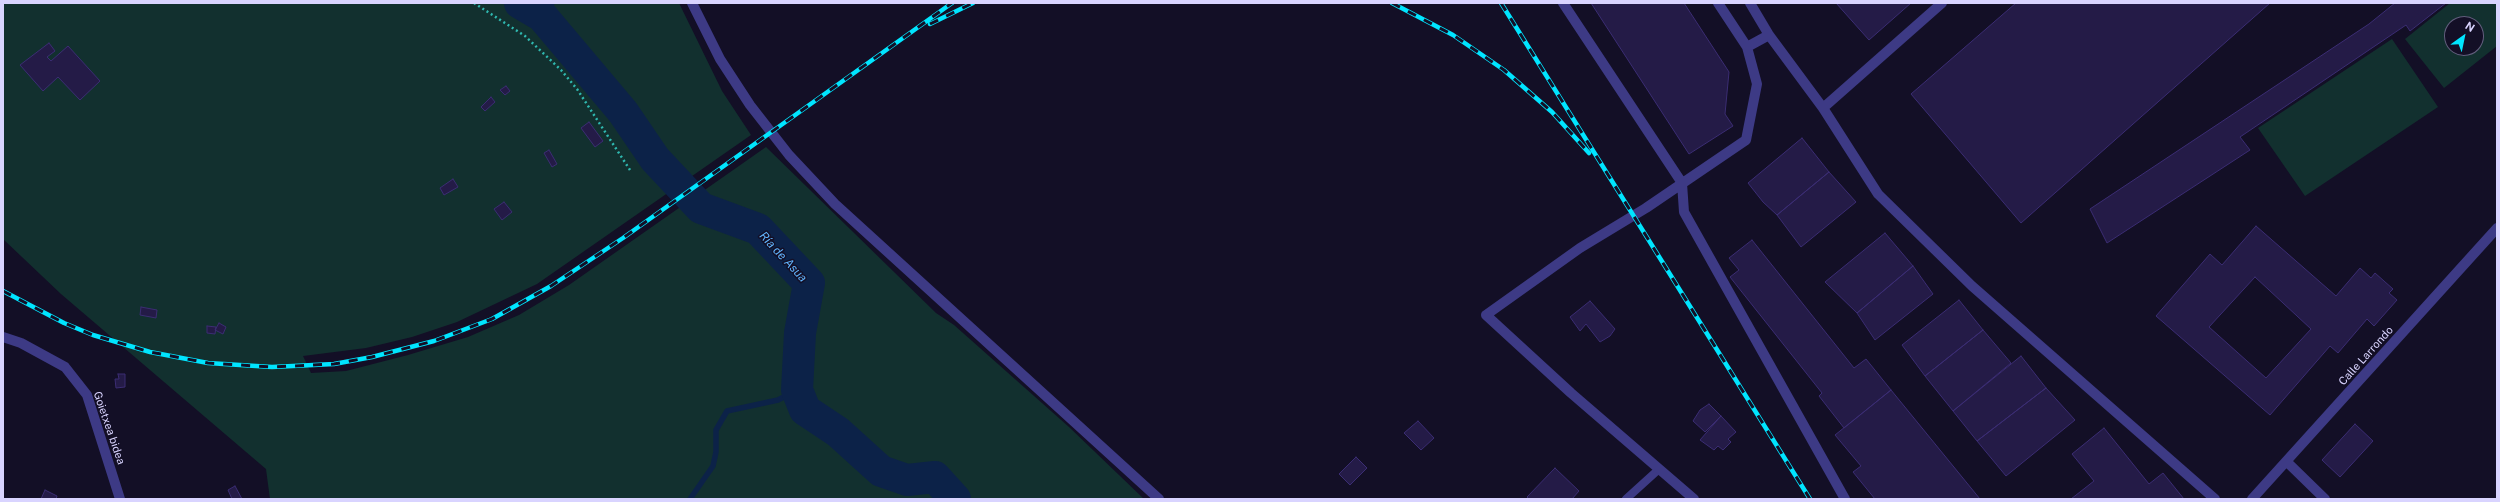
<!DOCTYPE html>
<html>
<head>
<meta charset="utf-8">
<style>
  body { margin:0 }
  #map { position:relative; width:2500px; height:502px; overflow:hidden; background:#130f26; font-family:"Public Sans",sans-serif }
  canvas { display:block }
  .frame { position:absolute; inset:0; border:4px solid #d9d4ff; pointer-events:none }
  .north { position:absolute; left:2444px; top:16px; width:40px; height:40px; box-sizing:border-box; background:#130f26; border:1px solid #625e7d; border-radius:50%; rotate:33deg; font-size:11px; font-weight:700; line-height:16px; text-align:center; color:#d9d4ff }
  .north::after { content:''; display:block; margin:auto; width:14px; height:18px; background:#00e5ff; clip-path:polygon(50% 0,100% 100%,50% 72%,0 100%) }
</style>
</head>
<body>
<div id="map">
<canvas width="2500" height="502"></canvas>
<div class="frame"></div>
<div class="north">N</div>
</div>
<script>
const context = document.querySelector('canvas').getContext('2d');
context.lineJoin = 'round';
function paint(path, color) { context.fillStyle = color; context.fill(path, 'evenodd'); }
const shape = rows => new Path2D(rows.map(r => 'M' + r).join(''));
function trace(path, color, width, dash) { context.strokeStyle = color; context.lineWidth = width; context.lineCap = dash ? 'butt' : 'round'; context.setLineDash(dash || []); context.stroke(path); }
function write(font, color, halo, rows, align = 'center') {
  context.font = font + ' "Public Sans",sans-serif'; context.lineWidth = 3; context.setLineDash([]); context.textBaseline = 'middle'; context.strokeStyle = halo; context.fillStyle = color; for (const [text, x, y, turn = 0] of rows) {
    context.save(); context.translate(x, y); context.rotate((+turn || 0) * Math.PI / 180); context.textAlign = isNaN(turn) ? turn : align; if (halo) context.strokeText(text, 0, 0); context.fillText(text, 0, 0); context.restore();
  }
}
paint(shape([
  [3,3,679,3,722,91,751,135,537,284,457,322,412,337,366,348,303,356,311,373,346,371,408,355,468,337,519,315,569,285,766,147,936,313,954,325,1069,427,1144,499,270,499,266,469,61,294,3,239],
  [2450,3,2497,3,2497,46,2444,88,2405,39],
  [2452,24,2476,24,2476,48,2452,48],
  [2392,39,2438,107,2305,196,2258,128]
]), '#12302f');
trace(shape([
  [542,16,552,3],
  [690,499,713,466,716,452,716,430,727,411,778,400,797,390]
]), '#0c2248', 5.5);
trace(shape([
  [520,3,542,16,623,112,655,159,701,208,758,229,809,283,800,333,797,390,805,410,838,432,881,471,907,480,935,477,955,499]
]), '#0c2248', 32);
const building = shape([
  [1591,3,1684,3,1729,72,1725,114,1733,126,1689,154,1591,3],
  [1836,3,1911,3,1869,40,1836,3],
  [2016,3,2270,3,2021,223,1911,94,2016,3],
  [2395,3,2446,3,2410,31,2406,25,2240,137,2250,150,2107,243,2090,209,2369,24,2395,3],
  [49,43,55,51,47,57,51,61,68,46,100,81,80,100,58,77,43,91,20,65,49,43],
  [506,86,510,91,505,95,500,90,506,86],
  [491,97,495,102,485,111,481,107,491,97],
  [589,122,603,141,595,147,581,128,589,122],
  [1802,138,1829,172,1777,215,1763,202,1748,183,1802,138],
  [549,150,557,164,552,167,544,153,549,150],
  [1829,172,1856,202,1801,247,1777,215,1829,172],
  [453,179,458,187,444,195,440,188,453,179],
  [504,202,512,212,502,220,494,209,504,202],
  [2256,226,2336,296,2360,268,2371,278,2375,273,2393,289,2389,293,2397,300,2374,326,2367,319,2338,353,2330,346,2270,415,2156,316,2210,254,2222,265,2256,226],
  [2255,277,2311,329,2266,378,2209,327,2255,277],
  [1885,233,1913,266,1857,313,1825,282,1885,233],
  [1752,240,1854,368,1866,359,1891,390,1844,428,1819,396,1822,393,1730,277,1739,270,1729,258,1752,240],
  [1913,266,1933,294,1875,340,1857,313,1913,266],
  [1959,300,1983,330,1925,376,1902,345,1959,300],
  [1590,301,1615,329,1610,336,1600,342,1586,324,1580,331,1570,317,1590,301],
  [141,307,157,310,156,318,140,315,141,307],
  [219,323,226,327,223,334,215,330,219,323],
  [207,326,216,327,215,334,207,333,207,326],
  [1983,330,2011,363,1953,411,1925,376,1983,330],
  [2021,356,2046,388,1977,441,1953,411,2021,356],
  [118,374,125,374,125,387,116,388,115,379,119,379,118,374],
  [2046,388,2075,420,2006,476,1977,441,2046,388],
  [1891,390,1980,499,1875,499,1853,472,1861,466,1835,435,1891,390],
  [1709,404,1721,416,1705,432,1693,421,1700,410,1709,404],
  [1721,416,1736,432,1728,439,1731,442,1723,450,1718,446,1714,450,1700,440,1721,416],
  [1418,421,1434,438,1421,450,1404,433,1418,421],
  [2355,424,2373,441,2340,477,2322,460,2355,424],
  [2104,428,2149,484,2163,473,2184,499,2071,499,2094,481,2072,454,2104,428],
  [1356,457,1367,468,1350,485,1339,474,1356,457],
  [1555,468,1579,491,1572,499,1529,499,1527,497,1555,468],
  [235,486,242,499,232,499,228,490,235,486],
  [45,490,57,496,56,499,41,499,45,490]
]);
paint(building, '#241b47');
trace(building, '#3b2d73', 1);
trace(shape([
  [474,3,525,36,561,70,577,89,630,170]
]), '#2fb8b0', 2.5, [2, 3]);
trace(shape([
  [1626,499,1658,470]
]), '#3d3a85', 8);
trace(shape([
  [1563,3,1682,183,1684,212,1845,499],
  [1718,3,1747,47],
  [1750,3,1769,35,1823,108,1878,194,1972,286,2215,499],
  [1823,108,1942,3],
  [3,337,21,343,65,367,87,395,120,499],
  [2287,462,2325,499],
  [1694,499,1571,393,1486,315,1580,248,1646,208,1746,140,1757,84,1747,47,1769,35],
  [2252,499,2497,228]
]), '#3d3a85', 10);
trace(shape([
  [692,3,720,59,750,105,789,155,835,204,1159,499]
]), '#3d3a85', 10);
const rail = shape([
  [1392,3,1453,35,1504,70,1552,112,1589,153],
  [1501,3,1810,499],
  [930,24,973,3],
  [3,291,64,323,93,335,150,352,208,363,272,367,334,364,372,357,434,341,492,319,551,286,623,238,952,3]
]);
trace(rail, '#00e5ff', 4.5);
trace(rail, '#130f26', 3, [9]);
write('11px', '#d9d4ff', '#130f26', [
  ["Calle Larrondo",2366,356,-48],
  ["Goietxea bidea",109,428,71]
]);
write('italic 12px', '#62b6ff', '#130f26', [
  ["Ría de Asua",783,257,47]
]);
</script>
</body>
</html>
